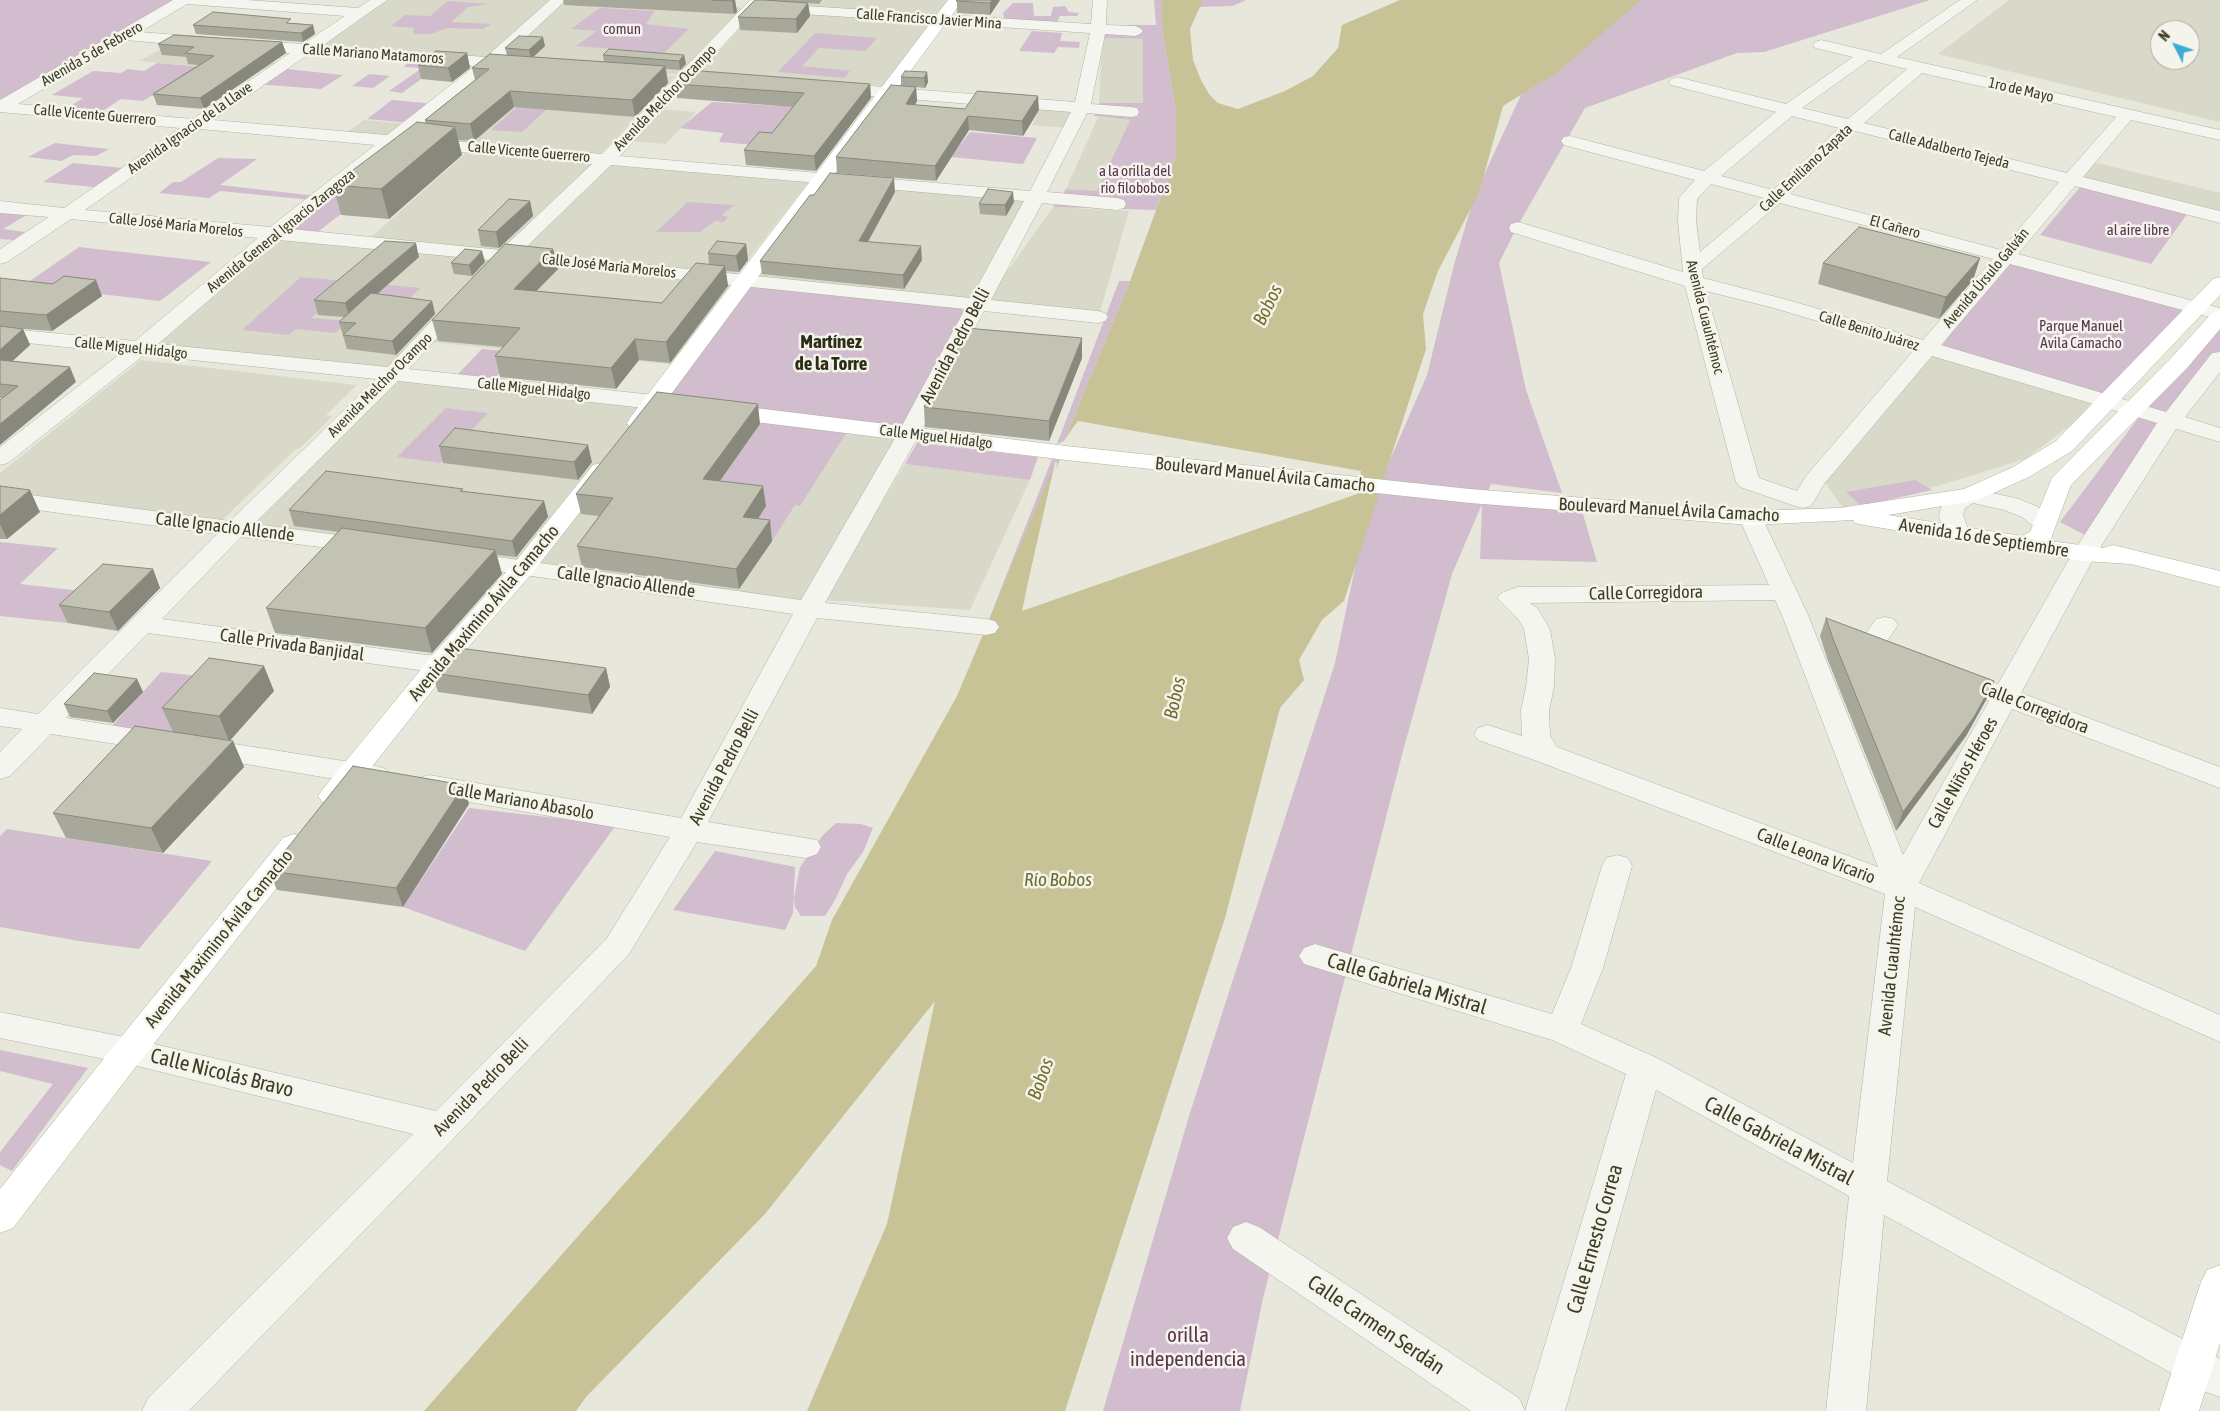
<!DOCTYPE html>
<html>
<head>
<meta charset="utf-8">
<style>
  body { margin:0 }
  #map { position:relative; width:2220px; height:1411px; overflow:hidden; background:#e7e7dc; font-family:"Asap Condensed",sans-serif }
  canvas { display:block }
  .north { position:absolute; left:2150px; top:20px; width:50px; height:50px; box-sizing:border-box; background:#f4f4eb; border:1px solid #abab9c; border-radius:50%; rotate:311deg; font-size:14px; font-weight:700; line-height:20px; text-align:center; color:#3d3d26 }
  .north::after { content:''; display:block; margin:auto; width:18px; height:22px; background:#3caed0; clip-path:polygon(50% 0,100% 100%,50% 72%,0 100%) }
</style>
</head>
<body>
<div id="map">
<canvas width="2220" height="1411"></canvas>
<div class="north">N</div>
</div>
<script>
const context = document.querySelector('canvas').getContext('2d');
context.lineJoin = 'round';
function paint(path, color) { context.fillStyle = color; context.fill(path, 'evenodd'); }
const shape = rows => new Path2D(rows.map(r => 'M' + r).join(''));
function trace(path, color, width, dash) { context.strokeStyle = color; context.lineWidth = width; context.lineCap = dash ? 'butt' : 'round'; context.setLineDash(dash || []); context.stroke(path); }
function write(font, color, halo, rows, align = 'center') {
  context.font = font + ' "Asap Condensed",sans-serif'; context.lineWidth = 5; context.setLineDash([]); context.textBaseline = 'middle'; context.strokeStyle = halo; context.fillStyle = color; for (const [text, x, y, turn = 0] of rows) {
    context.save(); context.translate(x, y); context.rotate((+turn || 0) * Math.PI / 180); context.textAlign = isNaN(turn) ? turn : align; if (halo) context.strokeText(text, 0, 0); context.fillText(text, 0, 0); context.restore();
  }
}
paint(shape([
  [386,0,558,0,485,60,318,48],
  [565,0,628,0,746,8,683,75,498,60],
  [761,0,950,0,938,17,756,5],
  [2009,0,2220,0,2220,122,1938,54],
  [2160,30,2190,30,2190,60,2160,60],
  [756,11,931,22,886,86,698,74],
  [1102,38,1143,39,1143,103,1099,103],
  [160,50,163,50,277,63,268,69,221,65,214,68,139,61],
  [497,62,675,76,597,158,394,140],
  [1041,107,1077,111,1068,128,1032,125],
  [659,109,696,112,666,144,628,141],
  [1098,117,1130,120,1097,191,1066,189],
  [364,120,410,124,393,137,346,133],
  [469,150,599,161,503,254,368,240],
  [607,159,810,180,737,274,514,256],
  [2090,161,2220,193,2220,216,2074,179],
  [830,182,1029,198,974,301,755,277],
  [1053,207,1129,211,1100,312,986,301],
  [279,238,496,257,389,369,147,347],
  [504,262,739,282,678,365,427,342],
  [1931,353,2102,402,2025,459,1941,485,1843,508,1824,481],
  [141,360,357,385,326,415,333,416,299,449,296,449,221,521,0,493,0,473],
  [395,378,648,406,519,561,249,525],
  [659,407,905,436,808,603,533,565],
  [905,464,1030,480,970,610,823,600]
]), '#d9d9ca');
paint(shape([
  [0,0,188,0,0,108],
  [1154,0,1162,0,1162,27,1176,111,1176,156,1156,210,1053,207,1066,189,1097,191,1130,120,1094,116,1099,103,1143,103,1143,39,1102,38,1103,25,1156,25],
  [1201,0,1246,0,1233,6,1196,7],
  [1609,0,1930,0,1764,52,1737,53,1585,108,1517,227,1499,263,1526,390,1562,493,1491,484,1483,503,1582,511,1597,562,1480,559,1482,504,1452,574,1403,751,1263,1298,1240,1411,1103,1411,1189,1116,1335,663,1366,515,1427,375,1454,265,1474,197,1537,60],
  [448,1,488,4,468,7,451,22,491,24,483,29,447,28,431,34,413,34,414,28,391,26,405,15,430,16],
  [1013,3,1033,3,1034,16,1051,16,1053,7,1065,6,1069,12,1079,13,1077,16,1060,16,1055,26,1005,24,1003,13],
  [600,8,655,11,646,24,689,29,664,53,576,46,597,31,571,29],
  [1032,31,1062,33,1060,41,1080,42,1079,48,1058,47,1054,53,1019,51],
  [815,33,877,38,865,51,819,48,802,66,850,71,845,78,778,72],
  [409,61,443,63,402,93,389,91,422,68,404,67],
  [157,63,214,68,195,100,151,96,143,101,121,99,104,110,69,107,83,98,52,95,93,71,121,73,128,69,144,71],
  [278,68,343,75,321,89,254,84],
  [369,74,390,76,373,88,352,86],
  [543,83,573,85,522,132,491,130],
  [392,100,435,104,411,123,367,119],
  [712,102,798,107,767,146,719,142,723,133,680,128],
  [970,132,1037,138,1023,164,951,157],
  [55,143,108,149,109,149,96,156,73,155,61,161,28,157],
  [389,147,423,151,315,234,278,235],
  [218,158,257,159,220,185,317,196,312,200,220,191,209,198,159,193,173,182,181,182],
  [73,163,123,168,94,187,43,182],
  [2081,186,2188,213,2151,264,2040,235],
  [688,202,734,205,722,215,728,217,724,222,715,221,700,232,656,232],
  [0,210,30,213,3,229,25,232,14,240,0,239],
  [79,247,211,262,160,301,24,285],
  [2006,257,2186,306,2103,399,1939,350],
  [301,277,421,288,402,305,333,299,311,318,351,321,335,333,296,329,289,335,242,330],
  [1119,281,1130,281,1064,441,1057,444],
  [750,282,977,304,909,428,659,401],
  [2220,322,2220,353,2169,420,2143,411],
  [482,349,519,352,494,379,457,375],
  [446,408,488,413,440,463,397,457],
  [2142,413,2169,421,2087,536,2060,522],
  [762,422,847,432,800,506,795,505,772,541,746,537,766,506,707,499],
  [917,443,1038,457,1030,480,905,464],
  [1052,459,1060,460,986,627,1006,576],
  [1915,480,1932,490,1861,506,1846,492],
  [0,542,58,548,20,584,99,593,68,623,0,616],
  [161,672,217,678,169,734,111,727],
  [469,808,616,825,525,951,403,907],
  [836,823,861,824,873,828,863,852,847,874,835,900,825,916,801,916,795,907,794,898,800,867,823,835],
  [7,829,212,861,139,949,79,941,0,927,0,836],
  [715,851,795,867,793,913,785,930,673,910],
  [0,1050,88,1068,12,1171,0,1165,0,1152,53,1084,0,1071]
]), '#d1bdce');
paint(shape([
  [1162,0,1203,0,1190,29,1193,60,1201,80,1209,94,1218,103,1238,109,1285,91,1313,76,1338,48,1342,25,1400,0,1641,0,1559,71,1503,106,1479,193,1438,271,1423,314,1426,349,1344,601,1322,620,1299,660,1304,680,1280,708,1225,918,1065,1411,807,1411,887,1224,935,1001,765,1214,586,1397,576,1411,424,1411,816,966,832,920,957,696,1055,463,1024,600,1077,422,1064,441,1130,281,1176,156,1176,111,1162,27]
]), '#c8c396');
paint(shape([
  [1078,421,1361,471,1357,494,1022,611,1055,463,1056,461,1057,464,1040,539,1071,435,1066,443,1063,443]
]), '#e7e7dc');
const minor = shape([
  [173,0,247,0,358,8,370,0,387,0,322,46,486,57,550,0,566,0,504,58,524,61,526,64,524,67,494,67,406,137,602,154,750,0,765,0,620,156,1030,191,1071,112,833,93,827,91,825,88,827,85,833,83,1075,102,1090,33,773,12,768,11,766,8,768,5,773,4,1091,24,1093,0,1107,0,1106,25,1135,26,1140,28,1143,31,1140,34,1135,36,1105,34,1091,104,1131,107,1137,108,1139,112,1137,116,1131,117,1087,113,1047,192,1117,198,1124,200,1126,204,1124,208,1117,210,1042,203,991,300,1098,311,1105,313,1108,317,1105,321,1098,323,984,311,920,433,825,603,986,619,995,621,999,627,995,633,986,635,817,618,708,822,817,840,821,847,817,854,806,858,697,842,629,954,455,1137,189,1411,142,1411,148,1398,413,1134,129,1064,0,1038,0,1012,129,1038,436,1111,607,938,670,837,429,795,419,792,415,785,419,778,429,775,681,818,793,614,463,566,454,564,451,559,454,554,463,552,801,600,898,433,965,309,510,262,504,268,497,270,490,268,487,264,490,260,279,240,158,344,388,367,453,298,460,296,467,298,470,302,409,369,654,395,662,397,665,402,662,407,654,409,398,381,254,524,368,539,377,541,380,546,377,551,368,553,241,537,162,619,426,655,441,654,450,656,454,662,450,668,426,671,148,633,66,718,172,735,176,742,172,749,162,751,51,734,10,776,0,779,0,752,22,729,0,726,0,708,38,714,217,534,0,505,0,491,230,521,376,379,144,355,8,463,0,465,0,447,121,353,0,340,0,328,135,341,258,238,71,219,7,262,0,264,0,249,49,217,0,213,0,201,64,208,180,128,0,112,0,100,173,0],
  [187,4,345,16,303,44,247,40,241,42,239,45,241,48,247,50,290,53,193,119,18,104,126,40,204,47,209,45,212,42,209,39,204,37,140,32,187,4],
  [309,54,475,66,387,135,213,120,309,54],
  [200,129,375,145,270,227,85,210,200,129],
  [395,146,592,164,501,250,291,229,395,146],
  [611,165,1024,201,971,298,521,252,611,165],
  [1960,0,1977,0,1897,57,2220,130,2220,140,2131,120,2083,177,2220,211,2220,223,2075,186,2018,254,2220,308,2220,320,2010,264,1941,345,2166,412,2212,353,2220,352,2220,372,2185,417,2220,428,2220,442,2176,429,2096,554,2021,693,2220,767,2220,788,2012,709,1919,883,2220,1015,2220,1042,1915,907,1887,1181,2220,1359,2220,1397,2206,1392,1884,1215,1866,1411,1826,1411,1849,1196,1656,1090,1565,1411,1471,1411,1233,1249,1227,1238,1233,1227,1246,1222,1259,1227,1519,1398,1525,1411,1626,1074,1552,1040,1304,964,1299,956,1304,948,1315,944,1552,1014,1571,968,1602,866,1606,858,1617,855,1628,858,1632,866,1603,968,1581,1024,1657,1058,1853,1163,1885,894,1537,761,1478,740,1474,734,1478,728,1488,725,1522,736,1521,710,1526,687,1529,659,1524,629,1518,619,1497,598,1501,593,1518,587,1769,585,1739,518,1742,513,1751,511,1760,513,1808,615,1903,855,1989,701,1977,696,1973,690,1977,684,1987,681,1998,684,2072,554,2157,423,1932,356,1824,484,1811,506,1803,508,1795,506,1740,487,1736,482,1685,286,1511,232,1509,228,1511,224,1518,222,1525,224,1683,272,1678,221,1679,198,1695,180,1564,145,1561,141,1564,137,1570,136,1704,171,1776,112,1671,85,1669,82,1671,79,1677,77,1786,104,1853,57,1815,48,1813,45,1815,42,1821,40,1881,54,1960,0],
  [1869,60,1907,69,1848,119,1802,108,1869,60],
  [1922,73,2116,117,2067,173,1864,123,1922,73],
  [1792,116,1839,128,1773,190,1721,176,1792,116],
  [1855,131,2059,182,2001,250,1790,194,1855,131],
  [1711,184,1764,198,1700,252,1696,221,1697,199,1711,184],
  [1780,203,1993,259,1923,340,1788,300,1703,278,1702,269,1780,203],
  [1706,291,1774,308,1914,350,1806,476,1797,491,1759,478,1706,291],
  [1775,600,1782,615,1878,867,1557,747,1550,736,1549,710,1554,687,1555,659,1550,629,1537,608,1530,603,1775,600],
  [1970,488,2019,499,2038,507,2054,518,2057,523,2054,528,2045,530,2036,528,2022,517,2004,510,1973,503,1965,508,1963,515,1970,534,1967,539,1958,541,1949,539,1941,524,1939,515,1941,507,1951,495,1970,488],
  [1885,617,1894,619,1898,625,1880,651,1871,653,1862,651,1858,645,1862,639,1876,619,1885,617],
  [202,739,376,766,386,769,390,776,386,783,376,786,192,755,188,748,192,741,202,739]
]);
const major = shape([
  [948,0,963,0,646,428,638,430,630,428,627,423,630,418,948,0],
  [2220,277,2220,295,2072,451,2029,477,1978,500,1888,515,2021,536,2030,532,2052,478,2171,358,2213,312,2220,310,2220,329,2187,368,2071,485,2050,541,2103,548,2113,545,2220,571,2220,587,2131,564,2084,561,1864,525,1855,523,1853,520,1751,525,1470,503,1066,460,723,418,715,416,712,411,715,406,723,404,1066,446,1470,489,1751,511,1840,508,1964,489,2013,467,2056,441,2213,279,2220,277],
  [601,463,609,465,613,470,533,572,450,668,343,803,333,806,323,803,318,796,323,789,432,656,515,562,593,465,601,463],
  [294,834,305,838,309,845,305,852,141,1060,13,1228,0,1233,0,1189,117,1042,283,838,294,834],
  [2220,1265,2220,1343,2199,1411,2159,1411,2201,1282,2207,1270,2220,1265]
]);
trace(minor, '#b1b1a2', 1);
trace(major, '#b3b29b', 1);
paint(minor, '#f5f5ef');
paint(major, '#fff');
paint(shape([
  [563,0,735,0,737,12,734,14,564,5],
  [755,0,822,0,819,4,808,3,810,16,797,33,740,30,738,17],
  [957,0,1000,0,990,15,957,13],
  [293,23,313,25,315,34,303,42,196,34,193,25],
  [282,42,286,53,204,109,157,105,153,94,198,65,188,64,186,57,162,55,158,44],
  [545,46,533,57,604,62,603,55,684,55,686,64,680,70,666,69,668,83,635,117,514,107,474,141,458,140,462,155,389,219,341,215,333,185,426,123,425,120,475,80,472,68,507,55,505,48],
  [467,53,470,68,452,82,421,79,418,65],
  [927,72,928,82,925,88,916,87,917,101,915,105,965,109,1039,110,1023,136,969,130,936,181,837,173,836,157,901,86,901,77],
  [675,84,870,84,871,98,816,171,746,165,744,150,772,133,793,107,677,98],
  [895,192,868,242,922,260,904,289,762,274,760,261,814,195],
  [530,201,533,216,499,248,481,246,478,230],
  [1014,202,1006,216,980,214,979,204],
  [746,244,748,260,739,272,726,271,728,286,670,363,639,360,616,389,500,377,495,356,503,347,438,341,432,320,553,249,558,269,536,291,662,303,709,264,708,253],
  [419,257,377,294,432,301,435,314,396,355,347,349,339,322,344,317,318,315,314,300],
  [1980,258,1973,280,1939,319,1818,284,1823,263],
  [485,262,472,276,454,274,451,263],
  [0,278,102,296,52,331,11,328,23,329,30,345,12,361,76,382,3,398,0,398],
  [1082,358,1049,441,925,427,924,407],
  [760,424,720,481,766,506,758,519,772,541,739,589,582,567,577,546,599,516,581,514,576,494],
  [439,446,592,462,578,480,443,463],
  [0,486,40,512,7,539,0,539],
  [463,492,544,501,548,517,516,557,497,555,502,574,432,653,275,633,266,608,339,532,294,526,289,510],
  [153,569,160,588,118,631,68,623,59,605],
  [1826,618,1994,681,1986,700,1966,736,1896,831,1827,658,1820,636],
  [606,668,610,687,592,714,438,692,432,673],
  [137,679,143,692,113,723,70,717,64,704],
  [274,691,230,741,233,741,244,767,163,853,66,838,53,813,173,732,162,708],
  [469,804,403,907,277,890,269,871]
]), '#a8a89a');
paint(shape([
  [733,0,735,0,737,12,734,14,732,1],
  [992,0,1000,0,990,15,990,3],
  [808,3,810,16,797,33,796,19],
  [313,25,315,34,303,42,301,33],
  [543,37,545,46,531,59,529,50],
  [282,42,286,53,204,109,200,98],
  [467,53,470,68,452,82,448,68],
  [684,55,686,64,680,70,679,61],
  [665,66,668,83,635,117,632,100],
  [927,72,928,82,925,88,924,78],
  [870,84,871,98,816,171,814,156],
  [916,87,917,101,907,118,906,104],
  [510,91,514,107,474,141,470,124],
  [1038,96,1039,110,1023,136,1022,121],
  [968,116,969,130,936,181,935,166],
  [455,127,462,155,389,219,381,189],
  [894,178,895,192,861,254,859,241],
  [1013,192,1014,202,1006,216,1005,205],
  [530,201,533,216,499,248,496,232],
  [416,243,419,257,350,318,345,303],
  [746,244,748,260,739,272,736,256],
  [921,246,922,260,904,289,903,275],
  [553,249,558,269,518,310,514,289],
  [482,251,485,262,472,276,469,265],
  [1980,258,1973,280,1939,319,1946,297],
  [725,266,728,286,670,363,666,342],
  [96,280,102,296,52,331,46,315],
  [432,301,435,314,396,355,392,341],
  [23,329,30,345,4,369,0,359,0,350],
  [1082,338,1082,358,1049,441,1049,421],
  [635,339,639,360,616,389,611,368],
  [70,367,76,382,0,445,0,424],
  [758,404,760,424,707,499,703,479],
  [588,445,592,462,578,480,574,462],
  [763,486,766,506,746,537,743,517],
  [30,490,40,512,7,539,0,524,0,515],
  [544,501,548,517,516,557,512,541],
  [770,520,772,541,739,589,736,569],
  [495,550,502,574,432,653,425,628],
  [153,569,160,588,118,631,109,612],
  [264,666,274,691,229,741,219,716],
  [606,668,610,687,592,714,588,695],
  [137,679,143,692,113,723,107,711],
  [1994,681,1986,700,1966,736,1896,831,1903,812],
  [233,741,244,767,163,853,151,828],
  [464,785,469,804,403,907,396,888]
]), '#88887d');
const building = shape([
  [712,0,733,0,732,1,712,0],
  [755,0,764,0,808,3,796,19,738,17,755,0],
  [957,0,992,0,990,3,956,1,957,0],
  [213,12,291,19,286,23,313,25,301,33,193,25,213,12],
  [174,35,282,42,200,98,153,94,214,56,185,53,194,47,158,44,174,35],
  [519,36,543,37,529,50,505,48,519,36],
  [609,49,684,55,679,61,603,55,609,49],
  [436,51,467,53,448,68,418,65,436,51],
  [490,54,665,66,632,100,510,91,470,124,425,120,489,69,472,68,490,54],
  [688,70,870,84,814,156,744,150,759,132,772,133,804,93,675,84,688,70],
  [905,71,927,72,924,78,901,77,905,71],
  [891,85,916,87,906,104,965,109,977,91,1038,96,1022,121,968,116,935,166,836,157,891,85],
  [417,122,455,127,381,189,333,185,417,122],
  [830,173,894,178,859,241,921,246,903,275,760,261,810,195,814,195,830,173],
  [988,189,1013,192,1005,205,979,204,988,189],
  [509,199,530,201,496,232,478,230,509,199],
  [1859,227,1980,258,1946,297,1823,263,1859,227],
  [385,241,416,243,345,303,314,300,385,241],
  [717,241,746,244,736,256,708,253,717,241],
  [505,244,553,249,514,289,662,303,696,263,725,266,666,342,635,339,611,368,495,356,520,328,432,320,505,244],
  [465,249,482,251,469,265,451,263,465,249],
  [64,276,96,280,46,315,0,311,0,278,53,284,64,276],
  [371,293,432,301,392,341,343,335,356,323,339,322,371,293],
  [0,326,23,329,0,350,0,326],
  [966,328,1082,338,1049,421,924,407,966,328],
  [0,360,70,367,0,424,0,400,18,386,0,384,0,360],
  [657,392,758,404,703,479,763,486,743,517,770,520,736,569,577,546,613,498,576,494,657,392],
  [455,428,588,445,574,462,439,446,455,428],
  [326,471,463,489,460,491,544,501,512,541,289,510,326,471],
  [0,486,30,490,0,515,0,486],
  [342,528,495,550,425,628,266,608,342,528],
  [103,564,153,569,109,612,59,605,103,564],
  [1826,618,1994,681,1974,717,1903,812,1833,639,1826,618],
  [452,647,606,668,588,695,432,673,452,647],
  [209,658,264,666,219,716,162,708,209,658],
  [94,673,137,679,107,711,64,704,94,673],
  [135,726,233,741,151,828,53,813,135,726],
  [353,766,464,785,396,888,269,871,353,766]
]);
paint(building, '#c3c3b3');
trace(building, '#88887d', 1);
write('15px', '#3d3d26', '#f4f4eb', [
  ["Calle Francisco Javier Mina",929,19,4],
  ["Avenida 5 de Febrero",92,54,-30],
  ["Calle Mariano Matamoros",373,54,4],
  ["1ro de Mayo",2021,90,13],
  ["Avenida Melchor Ocampo",665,98,-46],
  ["Calle Vicente Guerrero",95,115,5],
  ["Avenida Ignacio de la Llave",190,128,-35],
  ["Calle Adalberto Tejeda",1949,149,14],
  ["Calle Vicente Guerrero",529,152,5],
  ["Calle Emiliano Zapata",1806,168,-43],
  ["Calle José María Morelos",176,225,6],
  ["El Cañero",1895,227,15],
  ["Avenida General Ignacio Zaragoza",281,231,-39],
  ["Calle José María Morelos",609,266,6],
  ["Avenida Úrsulo Galván",1986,278,-50],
  ["Avenida Cuauhtémoc",1705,317,76],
  ["Calle Benito Juárez",1869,331,17],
  ["Calle Miguel Hidalgo",131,348,6],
  ["Avenida Melchor Ocampo",380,385,-45],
  ["Calle Miguel Hidalgo",534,389,6],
  ["Calle Miguel Hidalgo",936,437,7]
]);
write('15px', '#593352', '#f4f4eb', [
  ["comun",622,29],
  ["a la orilla del",1135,171],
  ["rio filobobos",1135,188],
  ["al aire libre",2138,230],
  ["Parque Manuel",2081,326],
  ["Avila Camacho",2081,343]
]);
write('18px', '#3d3d26', '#f4f4eb', [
  ["Avenida Pedro Belli",955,346,-62],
  ["Boulevard Manuel Ávila Camacho",1265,475,6],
  ["Boulevard Manuel Ávila Camacho",1669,510,3],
  ["Calle Ignacio Allende",225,527,7],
  ["Avenida 16 de Septiembre",1984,538,9],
  ["Calle Ignacio Allende",626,582,8],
  ["Calle Corregidora",1646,593,-1],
  ["Avenida Maximino Ávila Camacho",484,613,-50],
  ["Calle Privada Banjidal",292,645,8],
  ["Calle Corregidora",2035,708,21],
  ["Avenida Pedro Belli",724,767,-62],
  ["Calle Niños Héroes",1963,773,-61],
  ["Calle Mariano Abasolo",521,801,10],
  ["Calle Leona Vicario",1816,856,21],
  ["Avenida Maximino Ávila Camacho",219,939,-51],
  ["Avenida Cuauhtémoc",1892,966,-84],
  ["Avenida Pedro Belli",481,1087,-46]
]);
write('italic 19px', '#726d2f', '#f4f4eb', [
  ["Bobos",1268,305,-64],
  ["Bobos",1175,698,-78],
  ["Río Bobos",1058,880],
  ["Bobos",1041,1079,-70]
]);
write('bold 19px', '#2d2e18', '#f4f4eb', [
  ["Martínez",831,342],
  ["de la Torre",831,364]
]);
write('21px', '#3d3d26', '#f4f4eb', [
  ["Calle Gabriela Mistral",1407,984,17],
  ["Calle Nicolás Bravo",222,1073,14],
  ["Calle Gabriela Mistral",1779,1141,28],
  ["Calle Ernesto Correa",1595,1239,-74],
  ["Calle Carmen Serdán",1376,1325,34]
]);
write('21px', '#593352', '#f4f4eb', [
  ["orilla",1188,1335],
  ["independencia",1188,1359]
]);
</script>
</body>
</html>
